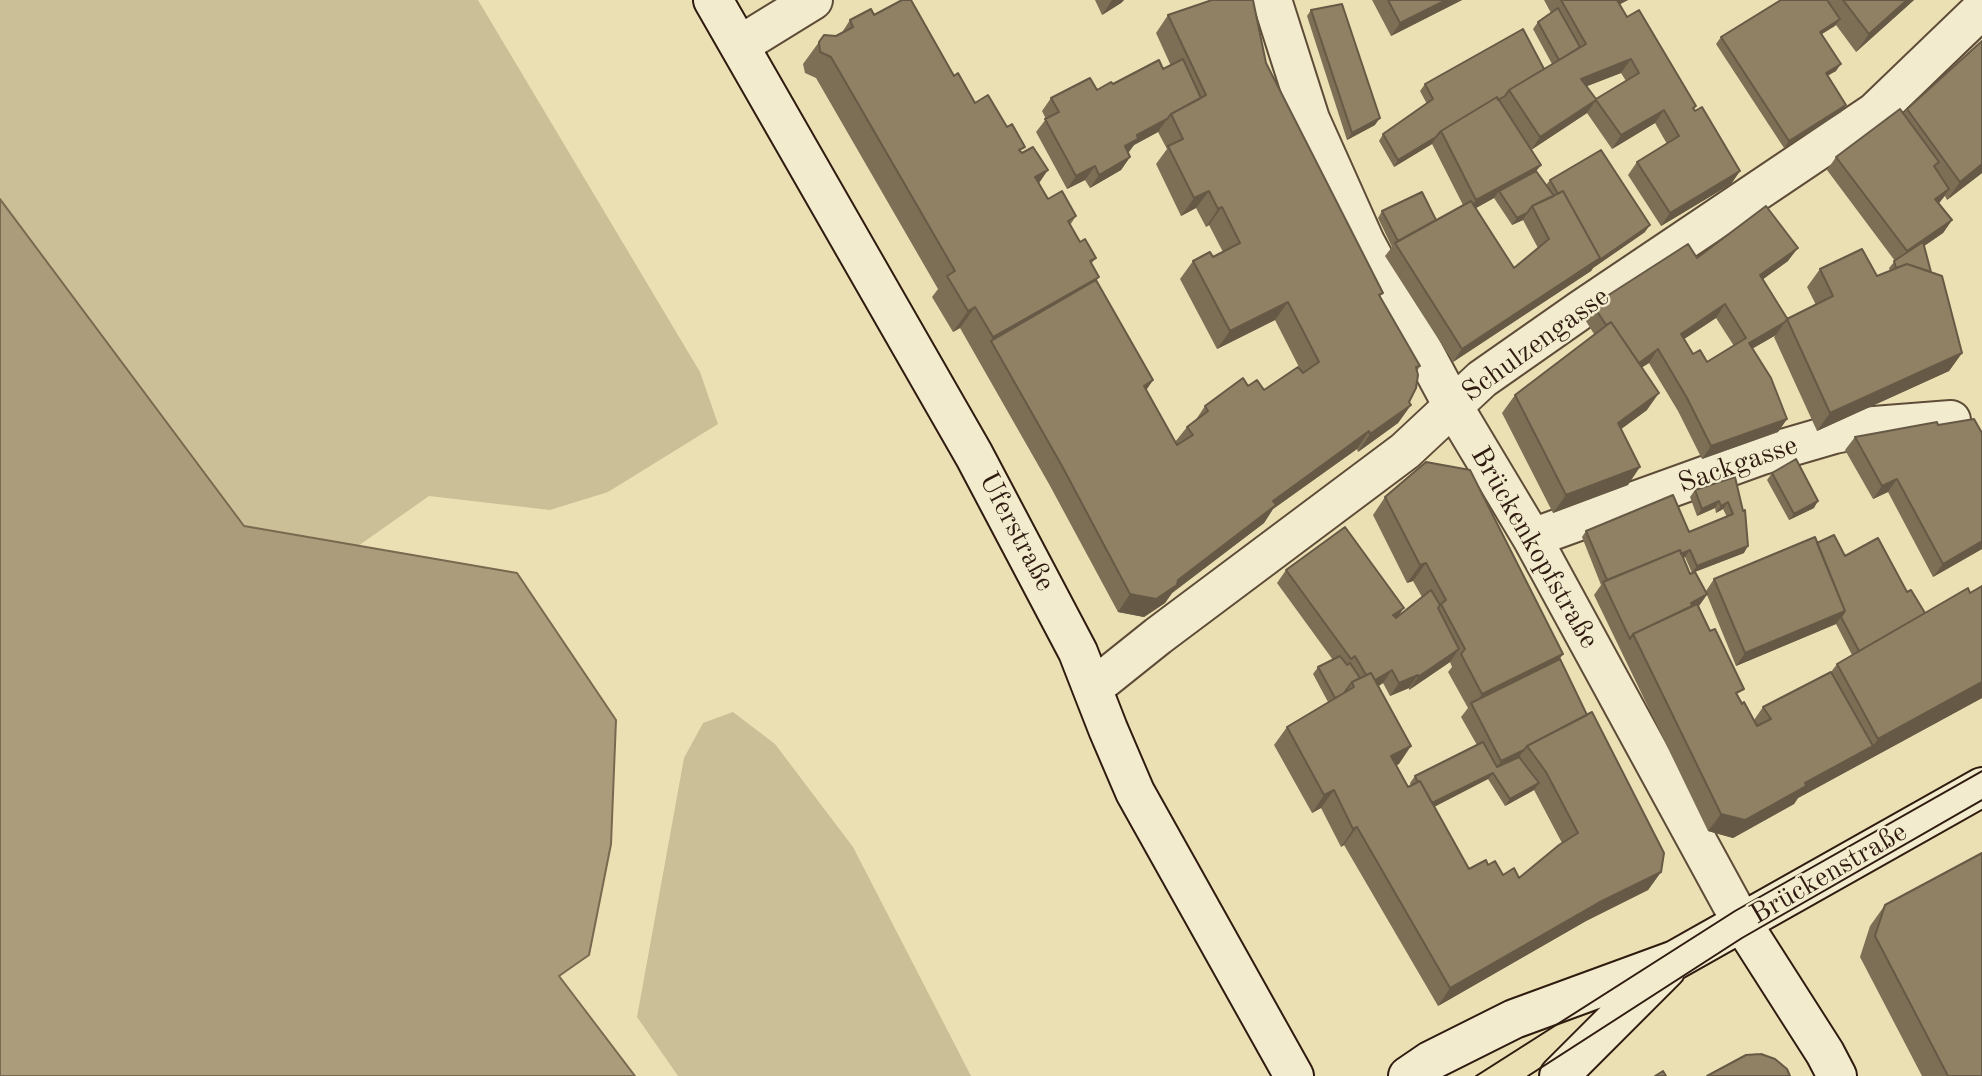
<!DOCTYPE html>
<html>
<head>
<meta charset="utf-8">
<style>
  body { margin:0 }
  canvas { display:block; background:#ebe0b3 }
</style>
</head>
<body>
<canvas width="1982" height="1076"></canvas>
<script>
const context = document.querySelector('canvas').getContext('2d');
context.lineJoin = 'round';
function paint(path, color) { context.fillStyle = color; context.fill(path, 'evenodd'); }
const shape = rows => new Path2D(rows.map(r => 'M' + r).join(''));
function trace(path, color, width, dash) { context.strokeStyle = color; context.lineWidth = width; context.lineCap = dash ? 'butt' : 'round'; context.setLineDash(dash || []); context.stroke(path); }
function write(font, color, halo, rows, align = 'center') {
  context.font = font + ' "Old Standard TT",serif'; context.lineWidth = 5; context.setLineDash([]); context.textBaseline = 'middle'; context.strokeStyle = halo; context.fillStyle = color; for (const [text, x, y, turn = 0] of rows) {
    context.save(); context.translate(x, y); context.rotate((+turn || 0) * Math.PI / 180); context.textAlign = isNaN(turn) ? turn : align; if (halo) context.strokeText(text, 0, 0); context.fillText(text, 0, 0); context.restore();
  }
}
paint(shape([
  [0,0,478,0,700,372,718,424,608,492,550,510,429,496,358,546,244,526,0,199],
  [733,712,775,744,853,847,971,1076,678,1076,637,1017,684,758,703,723]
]), '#cbbf97');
const water = shape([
  [0,199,244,526,517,573,616,720,611,844,589,955,559,976,635,1076,0,1076,0,199]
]);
paint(water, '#ab9d7b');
trace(water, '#796950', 2);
const street = shape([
  [1272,0,1310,119,1365,242,1453,406,1532,538,1742,923],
  [740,45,813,0],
  [1532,538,1762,455,1834,434,1874,426,1951,420],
  [1093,688,1158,636,1405,451,1482,379,1582,309,1875,112,1982,9]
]);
const secondary = shape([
  [713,0,974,455,1078,652,1108,729,1135,792,1294,1076],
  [1742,923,1825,1053,1837,1076],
  [1408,1076,1430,1061,1514,1019,1675,960,1982,787],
  [1559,1076,1666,969]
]);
trace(street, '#5e4c38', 42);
trace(secondary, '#2f1b0f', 42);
trace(street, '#f2ebce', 38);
trace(secondary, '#f2ebce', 38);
trace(shape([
  [1476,1076,1735,911,1982,771],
  [1528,1076,1742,938,1982,800]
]), '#2f1b0f', 2);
paint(shape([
  [1095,0,1124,0,1121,3,1102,15],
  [1372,0,1462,0,1391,36],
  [1544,0,1628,0,1620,4,1627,17,1696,106,1694,109,1740,171,1731,184,1661,226,1628,175,1637,162,1667,144,1655,123,1612,149,1587,113,1531,150,1536,171,1546,185,1550,180,1645,232,1593,268,1591,271,1453,362,1385,256,1392,247,1378,218,1382,211,1436,220,1463,205,1432,144,1394,167,1379,141,1383,134,1427,104,1420,91,1425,84,1544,69,1552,64,1533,29,1538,22,1551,13],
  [1621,73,1626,81,1596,99,1587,86],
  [1494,198,1512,225,1523,220,1538,248,1514,268,1476,208],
  [1781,0,1914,0,1856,52,1836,25,1822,34,1836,71,1828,75,1841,112,1784,148,1716,44,1721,37],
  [1311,10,1375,125,1347,140,1307,16],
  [874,15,954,76,975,103,1021,152,1048,199,1076,216,1070,225,1080,242,1096,258,1091,264,1099,277,1096,280,1153,380,1146,390,1175,442,1187,427,1195,421,1205,406,1248,386,1264,390,1301,371,1275,320,1217,349,1180,279,1193,261,1213,257,1223,252,1209,225,1206,227,1196,208,1181,216,1156,164,1167,149,1158,132,1134,145,1128,152,1130,157,1121,170,1090,188,1085,180,1067,189,1036,132,1046,119,1042,111,1051,98,1097,90,1163,69,1171,66,1156,33,1168,15,1266,63,1383,293,1380,296,1420,366,1417,371,1409,402,1411,405,1398,423,1358,452,1357,449,1273,509,1264,523,1172,593,1165,603,1144,617,1118,612,1049,484,960,328,953,332,932,297,938,289,816,78,805,73,803,64,819,42,841,34,850,20],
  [1907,109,1982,173,1947,200,1945,196,1939,203,1952,220,1943,233,1924,246,1931,272,1962,353,1949,371,1817,431,1774,337,1776,335,1752,349,1787,419,1778,432,1702,459,1678,411,1649,363,1642,367,1647,410,1621,429,1628,485,1553,513,1502,413,1515,395,1594,334,1584,318,1593,305,1697,258,1788,261,1763,279,1787,319,1816,305,1807,287,1820,269,1877,276,1890,271,1889,268,1895,261,1827,170,1836,157,1903,114],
  [1716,318,1734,346,1707,362,1693,354,1684,339],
  [1938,425,1982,433,1982,549,1933,577,1888,492,1873,499,1845,450,1855,437],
  [1772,473,1814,508,1789,520,1767,480],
  [1735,477,1744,553,1692,573,1685,557,1683,558,1690,574,1706,591,1714,579,1817,543,1845,556,1907,592,1925,613,1982,698,1798,798,1794,804,1733,838,1708,831,1594,595,1601,585,1582,537,1586,531,1689,532,1727,517,1723,509,1716,513,1715,508,1697,516,1690,497,1695,490],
  [1707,595,1736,666,1836,624,1852,655,1837,664,1831,672,1763,707,1754,720,1739,697,1699,606],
  [1385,497,1560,659,1661,872,1648,890,1586,921,1438,1006,1344,845,1341,847,1321,808,1312,813,1274,745,1287,727,1328,702,1313,674,1318,667,1333,660,1277,583,1286,570,1398,616,1422,597,1413,581,1407,583,1373,515],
  [1450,662,1452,667,1448,672,1468,708,1461,717,1477,745,1415,776,1410,783,1411,786,1408,787,1396,765,1399,764,1379,686,1383,683,1390,696,1409,688,1409,690],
  [1488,779,1505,806,1534,790,1562,843,1519,878,1503,875,1488,865,1469,869,1434,807],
  [1885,905,1982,1076,1922,1076,1860,957,1870,926]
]), '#7d6f56');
paint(shape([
  [1112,0,1124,0,1121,3,1102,15],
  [1446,0,1462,0,1391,36,1400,23],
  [1615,0,1628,0,1607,11],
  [1907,0,1914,0,1856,52,1869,34],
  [1840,19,1835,26,1815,38,1820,32],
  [1631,59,1621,73,1572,92,1581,79],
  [1841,64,1836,71,1822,79,1826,73],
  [1596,100,1587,113,1531,150,1540,137],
  [1846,105,1841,112,1784,148,1789,141],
  [1664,110,1655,123,1612,149,1621,135],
  [1380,118,1375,125,1347,140,1352,133],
  [1167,119,1158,132,1134,145,1129,152,1116,159,1125,146,1137,135],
  [1436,137,1432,144,1394,167,1398,160],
  [1130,157,1121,170,1090,188,1099,175],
  [1982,164,1982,173,1947,200,1960,182],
  [1541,165,1531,178,1499,191,1494,198,1467,213,1476,200],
  [1095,166,1085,180,1067,189,1076,176],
  [1048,170,1033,192,1035,177],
  [1740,171,1731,184,1661,226,1670,213],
  [1949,189,1940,202,1926,212,1935,199],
  [1209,191,1196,208,1181,216,1194,198],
  [1222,207,1209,225,1206,227,1218,209],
  [1527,213,1523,220,1512,225,1517,218],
  [1952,220,1943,233,1898,264,1907,251],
  [1650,225,1645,232,1593,268,1598,261],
  [1798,248,1788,261,1751,288,1760,275],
  [1600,258,1591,271,1453,362,1462,349],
  [1099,277,1084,298,991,341,993,337],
  [1288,302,1275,320,1217,349,1230,331],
  [1725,304,1716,318,1672,347,1681,334],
  [975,307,960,328,953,332,968,311],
  [1785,322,1776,335,1739,356,1749,343],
  [1658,349,1649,363,1624,379,1634,366],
  [1962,353,1949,371,1817,431,1830,413],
  [1153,380,1141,398,1144,386],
  [1659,393,1647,410,1605,441,1618,423],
  [1411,405,1398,423,1358,452,1370,434],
  [1787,419,1778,432,1702,459,1711,446],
  [1369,431,1357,449,1273,509,1264,523,1172,593,1165,603,1144,617,1118,612,1130,594,1273,501],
  [1640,467,1628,485,1553,513,1566,495],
  [1897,479,1888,492,1873,499,1882,486],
  [1719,501,1715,508,1697,516,1702,509],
  [1818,501,1814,508,1789,520,1794,514],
  [1728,502,1723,509,1716,513,1721,506],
  [1982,541,1982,549,1933,577,1943,564],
  [1748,546,1744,553,1692,573,1697,566],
  [1690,550,1685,557,1607,590],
  [1426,563,1413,581,1407,583,1420,565],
  [1707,594,1698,607,1635,637,1691,603],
  [1404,608,1395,621,1393,615],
  [1845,611,1836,624,1736,666,1745,653],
  [1459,649,1450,662,1409,690,1418,677],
  [1563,654,1551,672,1473,708,1482,694],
  [1392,670,1383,683,1361,696,1370,683],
  [1418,675,1409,688,1390,696,1399,683],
  [1982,682,1982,698,1798,798,1794,804,1733,838,1708,831,1721,814,1805,783,1873,746,1878,739],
  [1411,746,1399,764,1379,774,1391,756],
  [1524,750,1515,763,1492,774,1488,779,1426,811,1431,804,1493,773,1501,761],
  [1539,783,1534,790,1505,806,1510,799],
  [1334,790,1321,808,1312,813,1324,795],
  [1357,827,1344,845,1341,847,1353,829],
  [1661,872,1648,890,1586,921,1438,1006,1450,988,1598,903]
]), '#665a46');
const building = shape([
  [902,0,911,0,954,76,958,73,975,103,988,95,1007,127,1012,124,1025,147,1019,150,1022,153,1033,147,1048,170,1035,177,1048,199,1062,191,1076,216,1068,221,1080,242,1085,239,1096,258,1090,261,1099,277,993,337,975,307,968,311,947,276,955,271,831,57,820,52,819,42,824,35,836,36,853,27,850,20,871,9,874,15,902,0],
  [1212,0,1253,0,1266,63,1383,293,1379,295,1420,366,1416,367,1418,375,1416,388,1409,402,1411,405,1370,434,1369,431,1273,501,1276,505,1178,580,1177,585,1156,599,1130,594,1062,466,991,341,1096,280,1153,380,1144,386,1177,445,1193,435,1187,427,1208,411,1205,406,1243,378,1248,386,1257,380,1264,390,1298,367,1303,373,1319,362,1288,302,1230,331,1193,261,1210,252,1213,257,1240,243,1222,207,1218,209,1209,191,1194,198,1168,146,1183,139,1171,114,1206,95,1168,15,1212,0],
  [1388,0,1446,0,1400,23,1388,0],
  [1561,0,1617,0,1627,17,1639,10,1696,106,1693,108,1695,111,1702,107,1740,171,1670,213,1637,162,1679,136,1664,110,1621,135,1596,100,1540,137,1509,90,1586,44,1561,0],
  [1631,59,1639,73,1596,99,1581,79,1631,59],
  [1781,0,1827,0,1840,19,1820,32,1841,64,1826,73,1846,105,1789,141,1721,37,1781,0],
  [1843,0,1907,0,1869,34,1843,0],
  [1342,4,1380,118,1352,133,1311,10,1342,4],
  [1558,8,1580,47,1559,60,1538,22,1558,8],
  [1523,29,1544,69,1509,90,1505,96,1498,100,1497,97,1441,131,1436,137,1398,160,1383,134,1433,99,1425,84,1523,29],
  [1982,41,1982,164,1960,182,1907,109,1982,41],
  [1183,59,1201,98,1171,114,1167,119,1137,135,1138,139,1125,146,1130,157,1099,175,1095,166,1076,176,1045,119,1059,112,1051,98,1090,78,1097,90,1111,82,1113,84,1159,60,1163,69,1183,59],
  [1497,97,1541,165,1476,200,1441,131,1497,97],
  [1900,109,1939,162,1934,166,1949,189,1935,199,1952,220,1907,251,1836,157,1900,109],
  [1601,150,1650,225,1598,261,1600,258,1563,191,1558,194,1550,180,1601,150],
  [1536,171,1554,196,1532,206,1527,213,1517,218,1499,191,1536,171],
  [1563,191,1600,258,1462,349,1395,243,1471,201,1514,268,1549,239,1532,206,1563,191],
  [1422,192,1436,220,1398,241,1382,211,1422,192],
  [1766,206,1798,248,1760,275,1788,320,1787,319,1785,322,1749,343,1771,378,1787,419,1711,446,1687,398,1658,349,1639,363,1611,322,1606,325,1593,305,1688,244,1697,258,1766,206],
  [1725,304,1746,338,1707,362,1700,350,1693,354,1681,334,1725,304],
  [1923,242,1931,272,1907,264,1896,268,1894,261,1923,242],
  [1862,249,1877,276,1907,264,1942,276,1962,353,1830,413,1787,319,1833,296,1820,269,1862,249],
  [1611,322,1659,393,1618,423,1640,467,1566,495,1515,395,1611,322],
  [1974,419,1982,433,1982,541,1943,564,1897,479,1882,486,1855,437,1937,422,1938,425,1974,419],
  [1796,459,1818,501,1794,514,1772,473,1796,459],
  [1426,462,1470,470,1563,654,1482,694,1461,654,1465,649,1441,604,1446,600,1426,563,1420,565,1385,497,1426,462],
  [1735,477,1743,511,1745,510,1748,546,1697,566,1690,550,1681,554,1680,550,1607,580,1586,531,1673,495,1689,532,1733,514,1728,502,1721,506,1719,501,1702,509,1695,490,1735,477],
  [1345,527,1404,608,1393,615,1396,618,1431,590,1440,605,1438,608,1459,649,1418,677,1418,675,1399,683,1392,670,1375,680,1371,673,1366,675,1355,656,1351,659,1286,570,1345,527],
  [1834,535,1845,556,1878,538,1907,592,1911,590,1925,613,1859,651,1841,617,1845,611,1817,543,1834,535],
  [1815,537,1845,611,1745,653,1714,579,1815,537],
  [1680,550,1690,574,1695,572,1707,594,1691,603,1692,606,1633,634,1630,639,1603,582,1680,550],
  [1982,586,1982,682,1878,739,1837,664,1968,588,1970,593,1982,586],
  [1697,604,1710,631,1715,629,1744,689,1736,693,1742,704,1744,702,1757,726,1771,719,1763,707,1831,672,1873,746,1805,783,1806,786,1745,820,1721,814,1633,634,1697,604],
  [1340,656,1347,665,1350,663,1360,678,1352,682,1344,693,1335,698,1318,667,1340,656],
  [1560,659,1587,715,1527,746,1524,750,1501,761,1471,703,1560,659],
  [1371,673,1411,746,1391,756,1408,787,1420,781,1469,869,1486,860,1488,865,1495,861,1503,875,1514,868,1519,878,1559,845,1578,833,1546,772,1527,746,1592,712,1664,853,1661,872,1598,903,1450,988,1357,827,1353,829,1334,790,1324,795,1287,727,1354,687,1352,682,1371,673],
  [1483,742,1497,767,1519,757,1539,783,1510,799,1493,773,1432,803,1420,781,1418,782,1415,776,1483,742],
  [1982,853,1982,1076,1948,1076,1875,936,1885,905,1982,853],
  [1761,1054,1775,1059,1787,1069,1790,1076,1707,1076,1746,1055,1761,1054],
  [1663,1071,1666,1076,1655,1076,1663,1071]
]);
paint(building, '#918164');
trace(building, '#665a46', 2);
write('28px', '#2f1b0f', '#f2ebce', [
  ["Schulzengasse",1536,345,-36],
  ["Sackgasse",1738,465,-19],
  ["Uferstraße",1016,532,62],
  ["Brückenkopfstraße",1534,548,60],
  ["Brückenstraße",1829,874,-30]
]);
</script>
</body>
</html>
